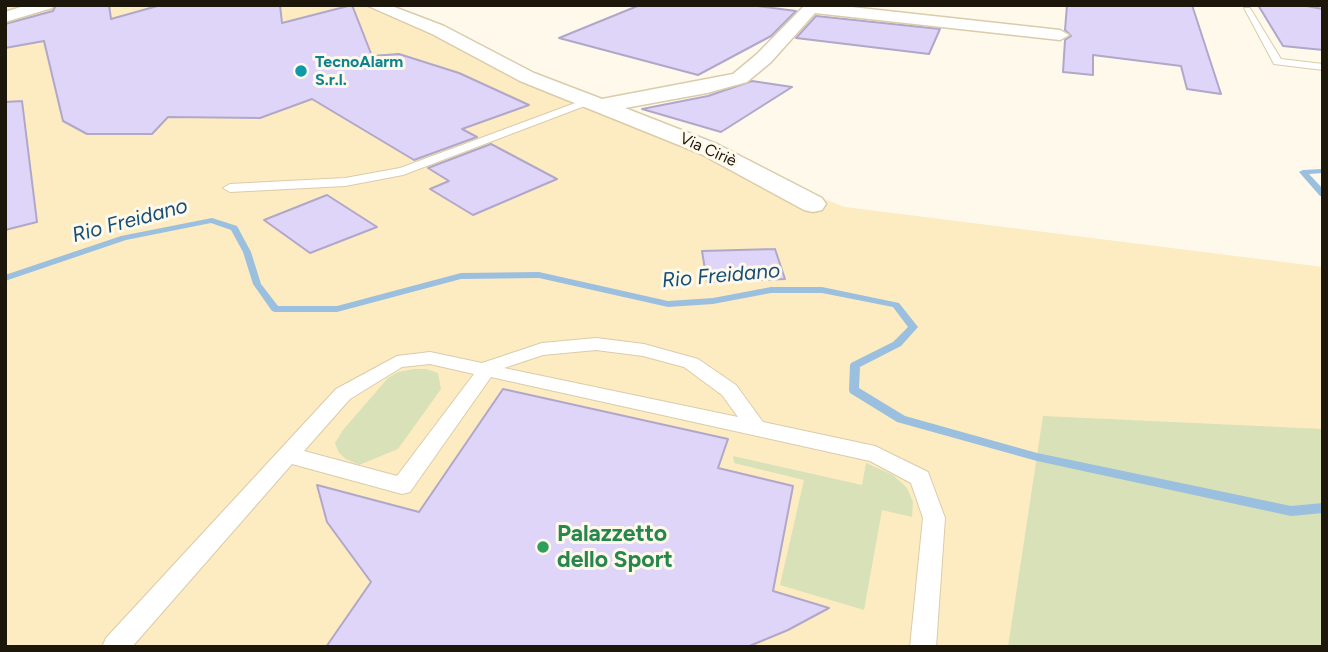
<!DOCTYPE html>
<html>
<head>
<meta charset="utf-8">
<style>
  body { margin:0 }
  #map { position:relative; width:1328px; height:652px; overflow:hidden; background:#fef9eb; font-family:Figtree,sans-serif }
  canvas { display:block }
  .frame { position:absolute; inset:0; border:7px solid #1c170a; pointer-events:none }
</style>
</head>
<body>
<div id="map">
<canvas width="1328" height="652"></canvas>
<div class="frame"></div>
</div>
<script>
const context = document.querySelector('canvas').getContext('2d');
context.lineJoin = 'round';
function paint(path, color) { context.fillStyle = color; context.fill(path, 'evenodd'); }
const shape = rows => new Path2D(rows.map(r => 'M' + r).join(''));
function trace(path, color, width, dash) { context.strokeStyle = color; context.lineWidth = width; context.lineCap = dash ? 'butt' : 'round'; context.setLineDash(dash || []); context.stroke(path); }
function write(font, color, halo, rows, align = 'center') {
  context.font = font + ' Figtree,sans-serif'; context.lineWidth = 6; context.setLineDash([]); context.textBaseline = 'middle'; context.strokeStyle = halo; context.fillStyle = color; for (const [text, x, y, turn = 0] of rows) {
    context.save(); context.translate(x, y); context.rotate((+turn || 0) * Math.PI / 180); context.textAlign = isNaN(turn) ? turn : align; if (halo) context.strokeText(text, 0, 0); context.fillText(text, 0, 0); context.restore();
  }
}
paint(shape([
  [5,5,380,5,537,76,752,160,778,181,845,207,1323,267,1323,647,5,647]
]), '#fdecc1');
paint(shape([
  [414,369,426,369,438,373,441,389,398,449,359,465,346,459,339,453,335,443,343,430,388,378,398,372],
  [1043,416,1323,429,1323,647,1008,647],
  [733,456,862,485,866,463,893,475,907,488,913,502,912,517,882,510,864,610,780,585,804,480,734,463]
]), '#d8e1b7');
paint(shape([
  [1323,169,1323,173,1309,174,1323,189,1323,196,1320,196,1299,172,1303,170,1323,169],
  [212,218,237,226,251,252,261,284,278,306,337,306,461,273,539,272,668,301,713,298,771,287,822,287,899,303,918,327,901,346,860,367,859,388,905,416,1037,453,1291,506,1323,503,1323,513,1291,516,1037,461,897,422,850,393,849,390,850,365,851,363,893,342,908,327,893,307,822,293,771,293,713,304,668,307,539,278,461,279,337,312,275,312,272,311,253,284,243,252,231,230,211,223,126,240,5,281,5,275,121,236,212,218]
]), '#9bbfde');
const building = shape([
  [56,5,109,5,111,19,161,5,280,5,282,23,352,5,372,56,399,54,459,73,529,105,462,129,477,137,414,160,312,99,260,118,168,117,152,134,87,134,63,121,44,41,5,48,5,24,53,11,56,5],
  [640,5,750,5,796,11,771,36,698,75,559,38,640,5],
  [1067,5,1192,5,1221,94,1187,89,1181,66,1093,55,1093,75,1063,72,1065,40,1071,36,1065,30,1067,5],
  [1258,5,1301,5,1323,9,1323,50,1283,46,1258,5],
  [816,16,940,29,929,54,796,38,816,16],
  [752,81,792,87,721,132,642,109,708,96,752,81],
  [22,101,37,222,5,230,5,102,22,101],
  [491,144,557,179,473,215,430,189,449,181,428,168,491,144],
  [327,195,377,227,310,253,264,220,327,195],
  [775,249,785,279,707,282,702,251,775,249],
  [503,389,728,439,718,468,793,486,773,591,829,608,788,630,747,647,326,647,371,582,327,522,317,485,419,512,503,389]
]);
paint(building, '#ded5f8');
trace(building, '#b0a7c9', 2);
const lane = shape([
  [1244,8,1250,8,1281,59,1323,64,1323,70,1274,64,1244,8],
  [586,99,592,102,590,104,403,175,345,186,230,192,223,188,230,184,345,178,400,168,586,99],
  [596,338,644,344,698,359,736,385,763,422,875,446,928,472,945,518,936,647,910,647,923,518,911,483,870,461,491,377,410,492,402,494,292,464,132,647,102,647,106,638,336,389,397,356,430,352,482,363,542,343,596,338],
  [596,350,643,356,684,367,722,395,738,417,504,368,543,355,596,350],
  [430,364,474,374,397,476,304,451,350,399,402,367,430,364]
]);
const street = shape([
  [27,5,54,5,52,8,5,22,5,12,27,5],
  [366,5,389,5,444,26,534,73,602,99,733,74,757,54,805,5,833,5,1060,30,1069,35,1060,40,815,13,771,62,747,82,707,93,625,108,717,144,822,198,826,204,822,210,813,212,804,210,701,154,520,81,432,34,366,5]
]);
trace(lane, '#daccaa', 2);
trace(street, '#daccaa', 3);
paint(lane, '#fff');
paint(street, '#fff');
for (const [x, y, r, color] of [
  [301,71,7,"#0f9aa8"],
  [543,547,7,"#2e9e5b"]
]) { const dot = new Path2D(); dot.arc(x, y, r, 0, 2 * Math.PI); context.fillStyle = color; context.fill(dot); trace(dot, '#fef9eb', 2.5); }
write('bold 16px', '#0d838f', '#fef9eb', [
  ["TecnoAlarm",315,62],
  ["S.r.l.",315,80]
], 'left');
write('16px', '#1c170a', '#fef9eb', [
  ["Via Ciriè",708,150,24]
]);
write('italic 21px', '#154e77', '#fef9eb', [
  ["Rio Freidano",130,221,-15],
  ["Rio Freidano",721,276,-5]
]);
write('bold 23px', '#27864d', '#fef9eb', [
  ["Palazzetto",557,534],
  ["dello Sport",557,560]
], 'left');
</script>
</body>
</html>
